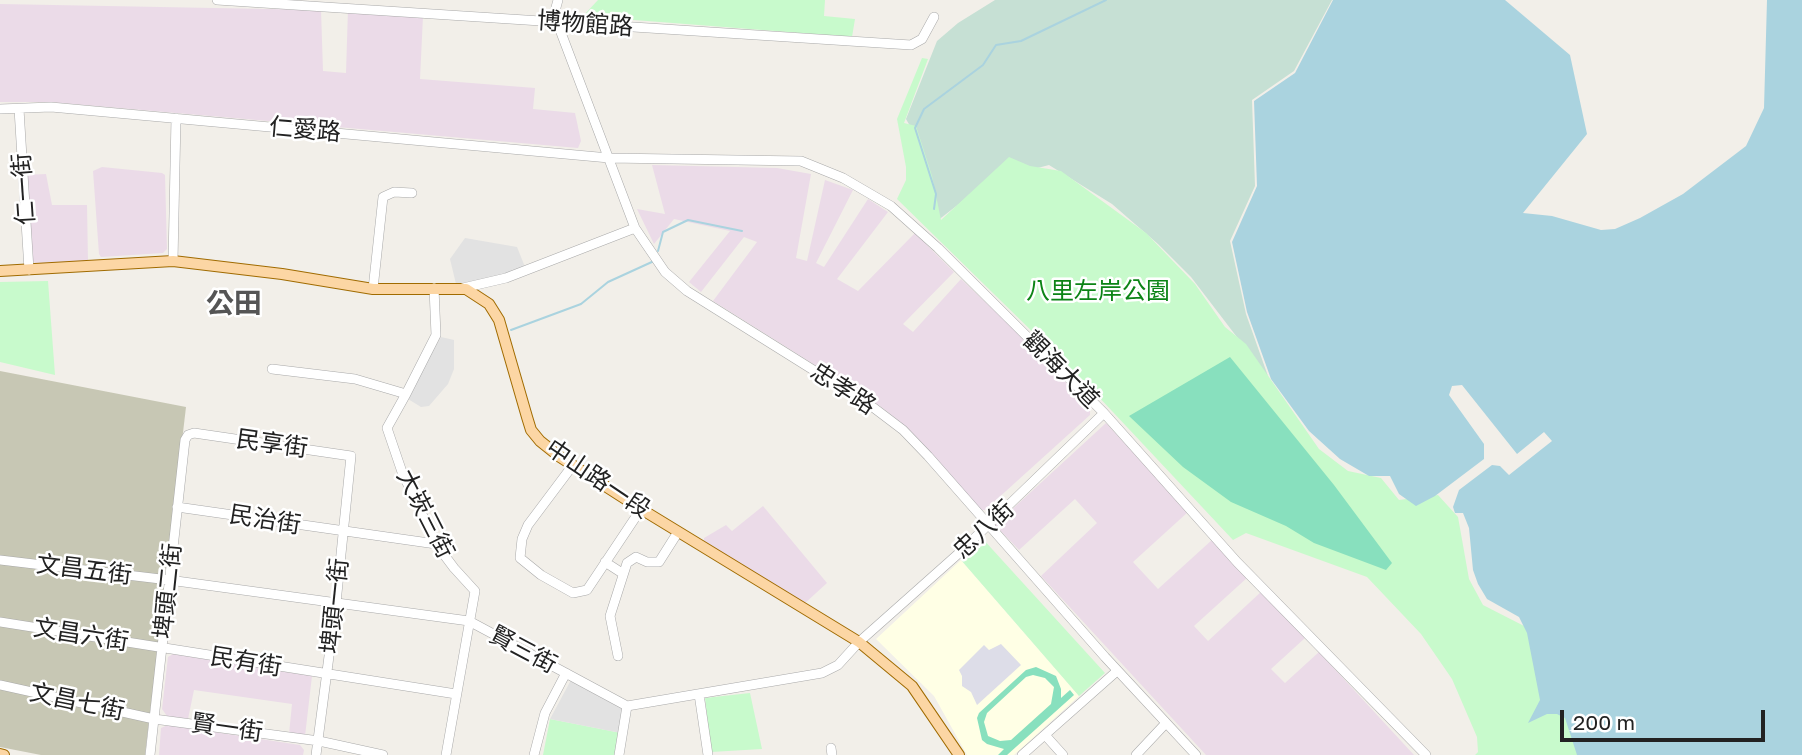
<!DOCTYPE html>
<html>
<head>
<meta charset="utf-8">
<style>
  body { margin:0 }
  #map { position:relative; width:1802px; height:755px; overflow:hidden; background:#f2efe9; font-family:"Golos Text",sans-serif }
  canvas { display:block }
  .scale { position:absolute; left:1560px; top:710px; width:205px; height:32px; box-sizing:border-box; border:4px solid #222; border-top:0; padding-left:9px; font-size:21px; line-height:24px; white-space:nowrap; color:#222; -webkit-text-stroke:5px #fff; paint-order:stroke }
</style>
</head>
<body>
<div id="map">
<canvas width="1802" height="755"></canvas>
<div class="scale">200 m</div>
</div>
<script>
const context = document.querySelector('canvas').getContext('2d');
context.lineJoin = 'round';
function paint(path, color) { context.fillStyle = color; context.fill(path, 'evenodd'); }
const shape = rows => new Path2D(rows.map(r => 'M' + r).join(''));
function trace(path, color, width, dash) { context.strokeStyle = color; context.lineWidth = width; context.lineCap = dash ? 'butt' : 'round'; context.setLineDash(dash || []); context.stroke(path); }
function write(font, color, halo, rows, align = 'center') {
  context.font = font + ' "Golos Text","Noto Sans TC",sans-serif'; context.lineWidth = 5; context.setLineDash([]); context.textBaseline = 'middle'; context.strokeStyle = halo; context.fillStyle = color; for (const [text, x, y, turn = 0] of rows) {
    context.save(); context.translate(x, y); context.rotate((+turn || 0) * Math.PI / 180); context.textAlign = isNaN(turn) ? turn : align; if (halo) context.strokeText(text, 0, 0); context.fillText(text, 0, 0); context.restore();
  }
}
paint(shape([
  [0,4,321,10,323,71,346,73,348,9,423,16,420,79,535,88,533,109,575,113,581,141,578,148,50,102,0,102],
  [652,165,777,168,811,174,796,258,807,261,825,180,853,190,816,263,824,267,868,199,888,212,837,279,858,291,915,233,954,272,903,324,913,332,961,279,1021,336,1076,393,1090,409,1090,415,985,510,980,510,900,422,880,406,713,301,757,242,744,237,701,292,689,282,730,231,674,219,654,244,637,209,665,214],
  [102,167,162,173,165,175,167,249,163,253,101,257,99,254,93,171],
  [46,174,52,205,87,205,88,262,35,263,31,260,24,175],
  [1106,423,1188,512,1133,562,1158,589,1213,539,1248,577,1194,626,1208,641,1262,591,1305,638,1271,669,1285,683,1319,652,1414,755,1206,755,1041,576,1097,523,1075,499,1019,550,995,525],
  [763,506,827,583,804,604,704,541,704,538,726,525,732,531],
  [173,654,312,676,305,736,289,734,292,704,194,690,188,719,167,716,162,709,168,657],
  [168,725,300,745,304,750,303,755,159,755,161,728]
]), '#ebdbe8');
paint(shape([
  [961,560,1079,696,1014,755,967,755,934,696,876,639]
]), '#ffffe5');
paint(shape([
  [0,371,186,407,145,755,41,755,0,747]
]), '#c7c7b4');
paint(shape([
  [995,0,1332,0,1294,71,1252,100,1255,186,1230,241,1246,314,1269,379,1191,277,1158,244,1112,204,1049,165,1030,170,999,173,937,221,910,126,906,119,937,41,958,23]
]), '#c6e0d4');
paint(shape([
  [598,0,825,0,824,16,855,19,852,37,583,16],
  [922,58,928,59,904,123,916,126,932,176,941,220,1009,157,1030,166,1061,171,1146,233,1195,284,1225,327,1246,344,1319,449,1348,471,1381,478,1399,500,1438,495,1458,517,1469,579,1483,605,1528,628,1573,707,1593,755,1475,755,1478,752,1477,737,1452,679,1421,634,1367,577,1246,533,1233,540,1096,394,897,199,906,180,906,167,897,119],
  [48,281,55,375,0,362,0,282],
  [982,538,1105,673,1079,696,961,560],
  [750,693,762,749,711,752,705,698],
  [550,719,621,733,616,755,543,755]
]), '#c8facc');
paint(shape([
  [1230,357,1334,485,1392,563,1386,570,1314,543,1286,526,1231,502,1183,467,1129,416],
  [1036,667,1056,676,1061,689,1061,698,1070,690,1074,695,1007,755,998,755,1004,749,987,744,982,740,977,718,979,713,1026,670],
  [1033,675,1045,678,1054,687,1051,704,1011,740,1000,741,988,736,984,722,987,713,1026,677]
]), '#88e0be');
paint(shape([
  [465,238,517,247,525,267,491,279,456,284,450,259],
  [441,337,454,340,454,369,448,384,429,406,421,407,408,399,409,391],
  [571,680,624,709,621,733,550,719]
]), '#e2e2e2');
paint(shape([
  [1001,644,1021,665,977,705,971,692,962,686,962,676,959,670,984,645,989,650]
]), '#dddde8');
paint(shape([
  [1333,0,1505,0,1570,55,1587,134,1523,213,1552,216,1601,230,1615,229,1640,218,1683,194,1746,146,1764,108,1767,0,1802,0,1802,755,1577,755,1565,718,1557,714,1547,714,1528,723,1540,700,1527,633,1519,617,1487,599,1478,584,1473,570,1469,528,1463,513,1455,513,1453,507,1459,490,1492,465,1500,466,1509,475,1552,441,1544,432,1517,454,1462,385,1452,386,1449,395,1484,444,1484,459,1435,496,1416,506,1399,494,1390,476,1369,476,1340,459,1309,431,1271,379,1247,312,1232,242,1257,186,1254,101,1295,73]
]), '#aad3df');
trace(shape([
  [934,209,936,194,915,128,924,109,983,65,996,45,1021,41,1106,0],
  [658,251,663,232,688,220,742,231],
  [511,330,581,304,608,282,654,261]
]), '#aad3df', 2);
const minor = shape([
  [217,0,911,45,922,39,934,17],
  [558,0,555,11,557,22,635,228,665,272,687,291,874,408,903,430,928,456,1105,657,1196,755],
  [0,109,51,107,609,158,801,161,843,178,891,206,938,248,1104,413,1237,562,1426,755],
  [19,109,29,270],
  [173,261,176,118],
  [463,288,506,278,635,228],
  [373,289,383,197,394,192,412,193],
  [272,369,355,379,406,394,436,335,434,288],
  [406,394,387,428,402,472,436,544,454,568,475,591,446,755],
  [573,465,528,525,522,539,520,558,541,575,573,593,587,590,641,509],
  [177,507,436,544],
  [0,560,169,580,469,621,627,706,822,673,838,665,859,642,958,554,1104,413],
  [605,562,622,573],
  [0,622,456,694],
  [618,656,610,616,627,563,636,557,647,562,659,562,678,532],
  [0,685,154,719,319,741,383,755],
  [699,694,708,755],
  [1045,735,1063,755],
  [831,748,832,755],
  [150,755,185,440,188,435,194,433,351,456,336,603,316,755],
  [534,755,545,713,566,673],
  [619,755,627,706],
  [1022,755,1117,671],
  [1136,755,1166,723]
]);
const major = shape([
  [0,271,173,261,282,274,373,289,466,289,489,304,499,320,527,417,531,430,540,441,560,457,641,509,859,642,912,686,959,755],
  [0,754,4,755]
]);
trace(minor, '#a9a9a9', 10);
trace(major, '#a06b00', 12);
trace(minor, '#fff', 9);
trace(major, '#fcd6a4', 10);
write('24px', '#222', '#fff', [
  ["博物館路",585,24,4],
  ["仁愛路",305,130,5],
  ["仁一街",24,189,-94],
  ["觀海大道",1061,370,45],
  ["忠孝路",843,389,33],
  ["民享街",272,444,8],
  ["中山路一段",598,479,34],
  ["大崁三街",425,514,63],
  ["民治街",265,520,9],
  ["忠八街",984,530,-43],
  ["文昌五街",84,570,7],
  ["埤頭二街",168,591,-84],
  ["埤頭一街",335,606,-84],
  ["文昌六街",81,635,9],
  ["賢三街",523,650,28],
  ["民有街",246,662,9],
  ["文昌七街",77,702,12],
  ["賢一街",227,728,8]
]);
write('24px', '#0c8416', '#fff', [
  ["八里左岸公園",1098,291]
]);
write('bold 28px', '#555', '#fff', [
  ["公田",234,304]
]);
</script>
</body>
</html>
